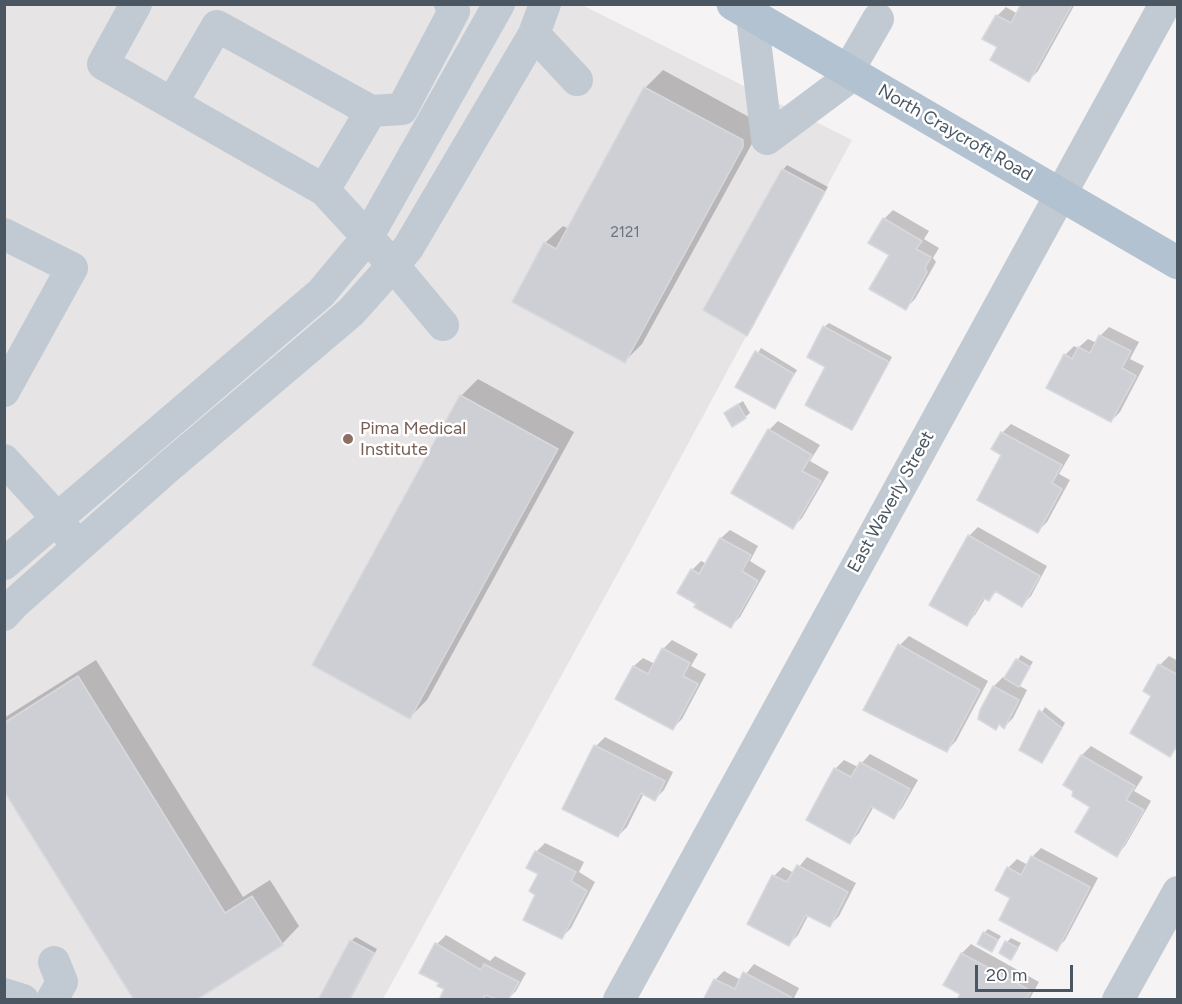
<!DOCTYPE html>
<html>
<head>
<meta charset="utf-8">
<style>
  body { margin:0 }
  #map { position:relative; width:1182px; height:1004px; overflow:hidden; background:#f5f3f3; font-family:Figtree,sans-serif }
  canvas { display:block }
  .frame { position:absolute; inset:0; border:6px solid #4a5661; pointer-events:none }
  .scale { position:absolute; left:975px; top:965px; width:98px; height:27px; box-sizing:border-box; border:3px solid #4a5661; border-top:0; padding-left:8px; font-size:18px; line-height:21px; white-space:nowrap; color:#4a5661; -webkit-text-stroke:4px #fff; paint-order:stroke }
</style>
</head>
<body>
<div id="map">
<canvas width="1182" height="1004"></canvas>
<div class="frame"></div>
<div class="scale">20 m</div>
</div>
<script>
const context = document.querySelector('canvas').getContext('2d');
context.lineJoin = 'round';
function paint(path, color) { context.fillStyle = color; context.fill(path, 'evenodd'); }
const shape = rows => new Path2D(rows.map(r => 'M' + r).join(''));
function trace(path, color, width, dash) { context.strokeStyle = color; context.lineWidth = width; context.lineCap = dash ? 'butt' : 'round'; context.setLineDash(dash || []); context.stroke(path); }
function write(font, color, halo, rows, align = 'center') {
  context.font = font + ' Figtree,sans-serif'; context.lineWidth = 5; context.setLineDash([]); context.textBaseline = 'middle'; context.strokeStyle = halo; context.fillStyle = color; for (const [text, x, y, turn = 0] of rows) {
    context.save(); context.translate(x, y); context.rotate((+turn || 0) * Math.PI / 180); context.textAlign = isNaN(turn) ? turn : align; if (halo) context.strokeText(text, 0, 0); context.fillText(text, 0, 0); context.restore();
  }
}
paint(shape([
  [5,5,582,5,852,140,635,542,383,999,5,1000]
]), '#e6e4e5');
paint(shape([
  [1023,4,1075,4,1038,71,1029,80,999,46,997,16,1006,7,1018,14],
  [663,70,760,123,760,129,642,344,625,361,545,243,563,226,569,229,646,87],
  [787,165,828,187,751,330,747,334,705,309,783,170],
  [893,210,929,231,924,239,939,248,933,258,936,262,915,299,906,308,891,254,884,219],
  [829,323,892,357,856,424,852,429,827,366,824,327],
  [1109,327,1139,342,1130,359,1144,366,1120,412,1111,421,1065,355,1074,346,1078,348,1088,339,1097,343,1100,336],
  [761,348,797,370,775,407,737,386],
  [478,379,574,432,427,700,410,717,461,396],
  [743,401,750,413,745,417,730,409],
  [778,421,820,445,810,461,829,472,802,518,793,527,769,430],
  [1011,424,1070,455,1059,474,1070,480,1047,522,1038,531,1004,454,1002,433],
  [978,527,1047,566,1031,596,1022,605,997,591,989,599,986,597,975,615,966,624,969,536],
  [730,530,758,546,750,561,766,571,740,617,731,626,692,570,701,561,707,564,721,538],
  [909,636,988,681,956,741,947,750,900,645],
  [672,640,698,654,691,666,706,674,682,719,673,728,634,666,643,658,655,664,663,649],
  [1021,655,1033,662,1018,685,1027,690,1013,718,1004,727,1001,723,996,728,981,711,994,686,1003,677,1005,679],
  [1169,656,1178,661,1178,747,1170,755,1153,695,1160,665],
  [96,660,243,897,270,880,299,926,282,944,193,1000,4,788,4,718],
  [1045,707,1065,723,1045,757,1021,749],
  [605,737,673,772,664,790,655,799,644,793,627,827,618,836,564,808,596,746],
  [1091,746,1143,777,1134,791,1151,801,1125,846,1116,855,1082,755],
  [870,754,918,780,902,808,894,817,874,806,859,833,850,842,835,769,844,760,858,767],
  [545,843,584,862,579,872,595,882,571,928,562,937,537,895,540,874,536,852],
  [1041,848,1098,878,1065,940,1056,949,1008,868,1017,859,1028,865,1032,857],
  [807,857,856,883,839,916,830,925,809,914,798,935,789,944,749,923,774,876,783,867,794,873],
  [988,929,1001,936,992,950,984,933],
  [446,935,490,961,495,956,526,973,516,991,507,1000,488,995,494,1000,441,1000,446,989,441,983,421,972,437,944],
  [356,937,377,949,350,1000,319,1000,351,941],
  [1011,938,1021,943,1011,958,1007,942],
  [971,944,1039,982,1029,1000,959,1000,962,994,945,984,962,953],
  [754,964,799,988,793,1000,705,1000,715,980,724,971,741,980]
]), '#0003');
const building = shape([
  [1021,4,1072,5,1029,82,990,60,997,47,982,39,996,15,1011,23,1021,4],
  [644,87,743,140,743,147,625,363,512,302,544,242,556,249,644,87],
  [782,169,825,192,747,336,703,310,782,169],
  [883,218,922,241,916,249,931,257,925,268,927,272,906,310,869,289,889,255,868,243,883,218],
  [823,326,889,362,852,430,805,405,825,367,807,357,823,326],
  [1099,335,1131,351,1122,368,1136,376,1111,422,1046,388,1064,354,1072,359,1078,347,1090,353,1099,335],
  [755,351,794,374,775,409,735,387,755,351],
  [460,395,558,449,410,719,312,665,460,395],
  [738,404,746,418,732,427,724,413,738,404],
  [768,429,812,455,802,471,821,481,793,529,731,493,768,429],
  [1001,432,1062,465,1052,483,1062,489,1038,533,977,500,1001,455,991,449,1001,432],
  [968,535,1040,576,1022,607,995,591,989,601,983,598,967,626,929,605,968,535],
  [720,538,751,555,742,571,758,581,731,628,694,607,696,604,677,593,691,569,699,574,720,538],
  [898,644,980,690,947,752,863,710,898,644],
  [662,648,690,663,683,676,698,684,673,730,615,699,633,666,648,674,662,648],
  [1016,659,1030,667,1019,687,1004,678,1016,659],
  [1158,664,1178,675,1178,744,1170,757,1130,733,1151,696,1143,691,1158,664],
  [78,676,225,913,252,896,283,945,196,1000,134,1000,4,791,4,723,78,676],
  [993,686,1019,700,1004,729,999,724,996,730,978,719,980,710,993,686],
  [1039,710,1062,728,1042,763,1019,750,1039,710],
  [594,745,665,781,655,801,641,793,618,837,562,809,594,745],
  [1081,755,1135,786,1126,800,1144,810,1117,857,1075,832,1090,807,1072,796,1073,791,1063,785,1081,755],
  [860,762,910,789,894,819,871,806,850,844,806,820,834,768,851,777,860,762],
  [535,851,576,872,571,881,587,891,562,939,523,920,535,895,529,891,538,874,526,868,535,851],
  [1031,856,1090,887,1057,951,999,920,1010,898,995,890,1007,867,1021,875,1031,856],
  [797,865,848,892,830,927,806,915,789,946,747,924,772,875,787,882,797,865],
  [983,932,998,940,992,952,977,944,983,932],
  [350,940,374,953,349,1000,318,1000,350,940],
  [1005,941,1018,948,1011,960,999,953,1005,941],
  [435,943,481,970,484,964,519,982,508,1000,500,1000,485,995,483,1000,439,1000,444,989,437,986,439,983,419,973,435,943],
  [961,953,1031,991,1026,1000,957,1000,960,994,943,985,961,953],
  [743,972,791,997,790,1000,703,1000,714,979,735,989,743,972]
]);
paint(building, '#cdcfd5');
trace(building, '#d7d9de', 1.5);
trace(shape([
  [136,4,103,64,324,190,393,265,443,325],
  [752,16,767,139,854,74],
  [534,34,577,80],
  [848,71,878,19],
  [172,103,217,26,371,111,324,190],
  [371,111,402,109,454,11,450,4],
  [4,234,72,268,4,391],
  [4,460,57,518,68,534],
  [4,564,321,293,367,238,499,4],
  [4,615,16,602,167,468,351,312,393,265,408,248,494,102,534,34,545,4],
  [4,994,23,1000],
  [52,1000,62,982,54,962],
  [619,1000,1165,4],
  [1118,1000,1178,892]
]), '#c1cad2', 32);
trace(shape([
  [733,4,1178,263]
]), '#b3c2d1', 33);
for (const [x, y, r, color] of [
  [348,439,6,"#8d6e63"]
]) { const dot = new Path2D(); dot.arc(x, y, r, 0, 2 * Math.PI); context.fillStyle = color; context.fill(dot); trace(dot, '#fff', 2); }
write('15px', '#6b747e', null, [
  ["2121",625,233]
]);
write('18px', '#4a5661', '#fff', [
  ["North Craycroft Road",955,133,30],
  ["East Waverly Street",891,502,-61]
]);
write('18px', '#785e54', '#fff', [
  ["Pima Medical",360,429],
  ["Institute",360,450]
], 'left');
</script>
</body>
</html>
